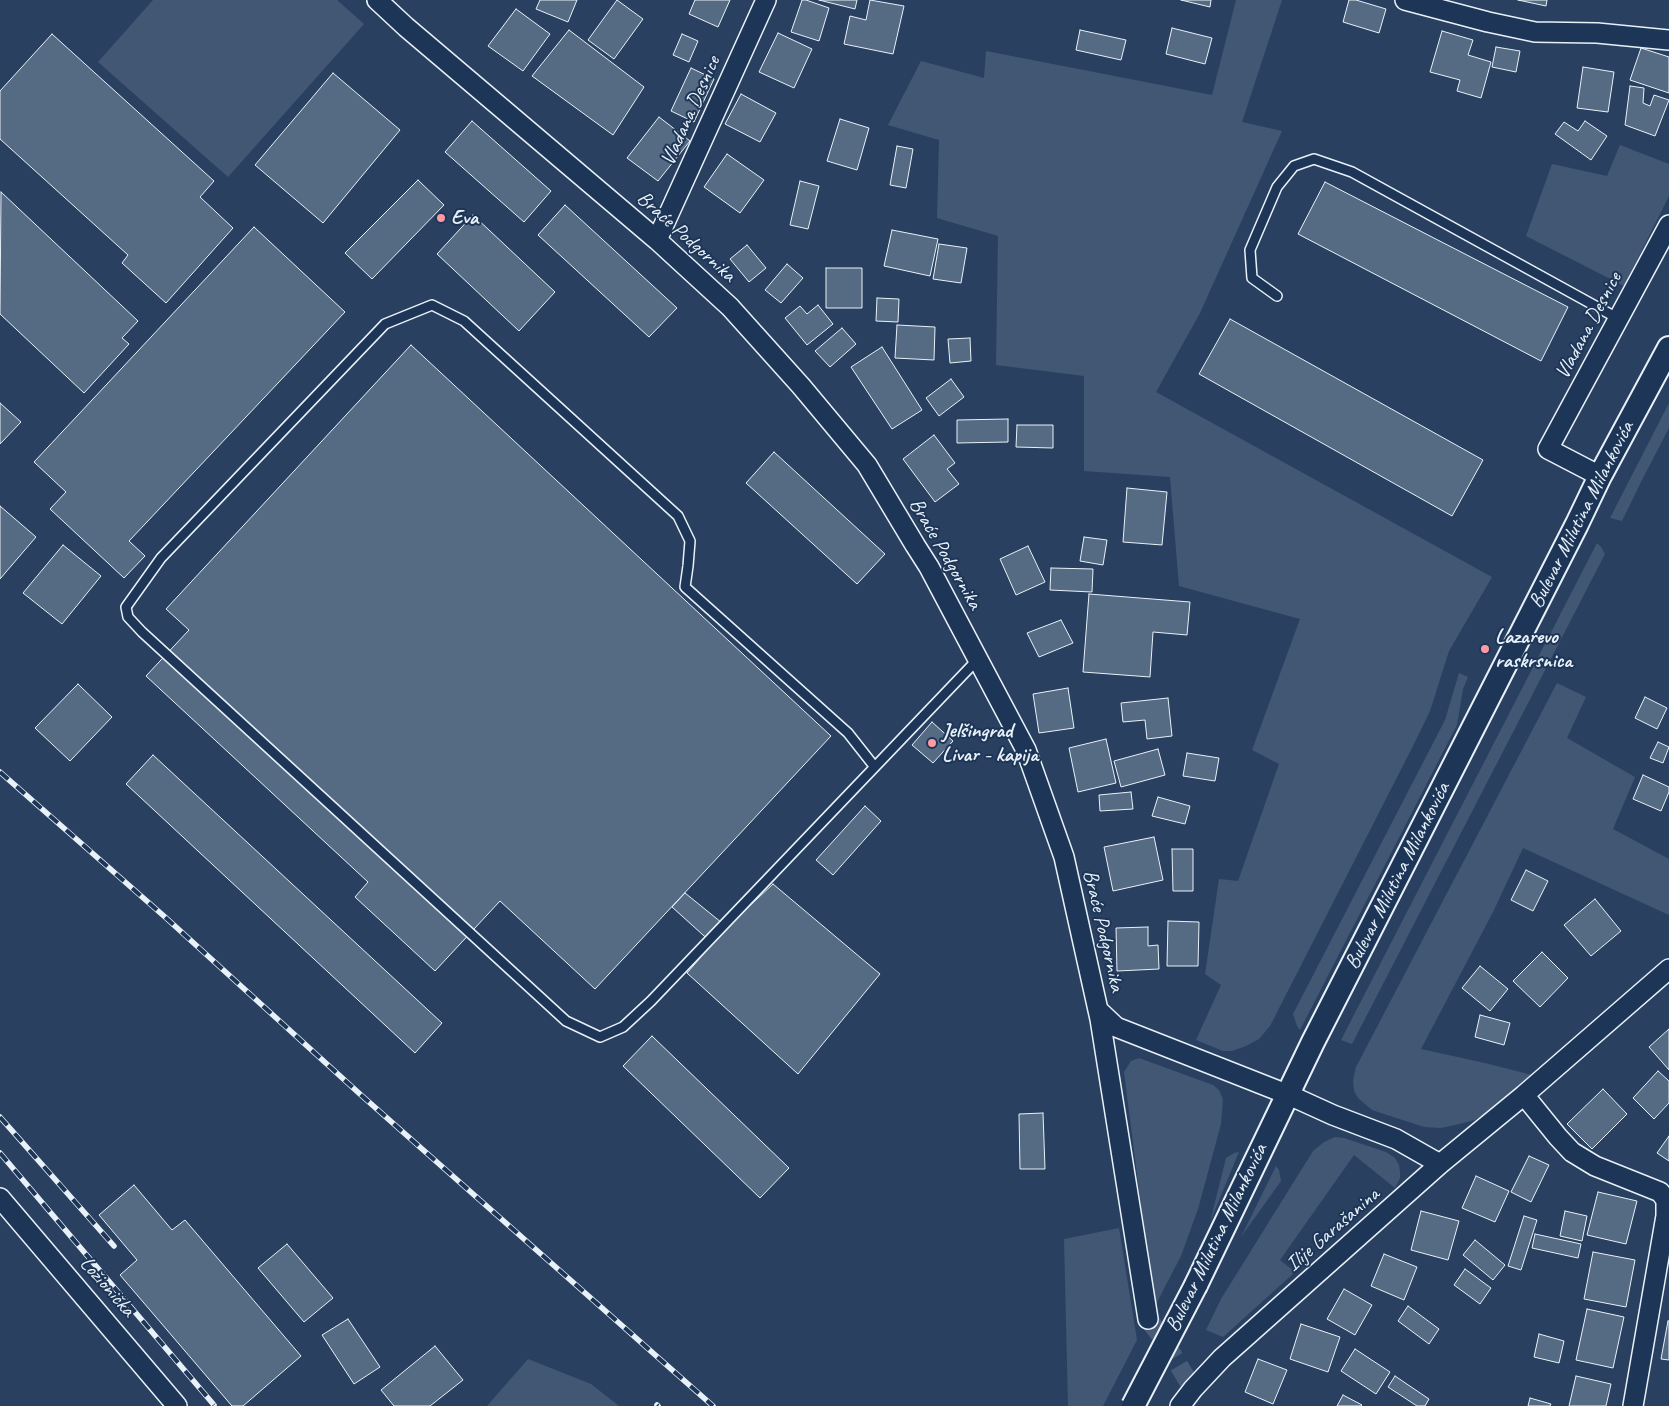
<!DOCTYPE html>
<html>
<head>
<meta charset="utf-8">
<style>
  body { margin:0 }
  canvas { display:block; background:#294061 }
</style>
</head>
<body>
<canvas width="1669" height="1406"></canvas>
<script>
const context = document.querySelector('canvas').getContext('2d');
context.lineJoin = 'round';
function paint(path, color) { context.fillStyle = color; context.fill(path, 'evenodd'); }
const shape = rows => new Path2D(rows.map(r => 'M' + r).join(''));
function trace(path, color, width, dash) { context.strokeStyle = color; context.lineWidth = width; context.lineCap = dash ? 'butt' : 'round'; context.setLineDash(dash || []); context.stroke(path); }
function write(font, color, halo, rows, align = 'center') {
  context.font = font + ' Caveat,sans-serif'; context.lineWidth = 4; context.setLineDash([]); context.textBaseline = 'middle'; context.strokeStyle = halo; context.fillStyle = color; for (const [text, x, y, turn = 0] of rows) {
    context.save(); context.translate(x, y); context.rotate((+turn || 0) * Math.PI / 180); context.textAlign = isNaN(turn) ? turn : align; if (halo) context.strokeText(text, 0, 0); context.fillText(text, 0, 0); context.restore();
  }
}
paint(shape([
  [153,0,337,0,364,24,228,177,98,62],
  [1236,0,1282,0,1242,122,1282,131,1200,313,1156,392,1492,577,1449,651,1430,711,1413,746,1270,1026,1259,1039,1246,1046,1232,1051,1223,1051,1196,1040,1221,985,1205,974,1219,879,1238,881,1279,764,1252,750,1300,619,1179,586,1170,477,1084,471,1084,376,996,365,998,236,937,218,939,140,888,125,921,61,984,78,986,51,1212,95],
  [1620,145,1669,164,1669,196,1624,286,1526,236,1552,164,1607,176],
  [1669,403,1669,428,1641,482,1622,521,1610,518],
  [1597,543,1601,547,1605,554,1352,1044,1341,1040],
  [1459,673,1468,677,1463,689,1457,725,1300,1030,1297,1026,1293,1014,1445,720],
  [1557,683,1586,697,1567,738,1635,777,1613,829,1669,859,1669,915,1523,848,1493,912,1421,1049,1485,1063,1536,1076,1508,1098,1475,1120,1455,1125,1441,1128,1424,1127,1372,1110,1358,1098,1354,1091,1353,1080,1356,1067],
  [1139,1058,1213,1085,1219,1090,1223,1099,1221,1124,1198,1209,1181,1256,1154,1308,1124,1072,1131,1061],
  [1335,1137,1344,1138,1386,1152,1395,1158,1399,1165,1400,1172,1400,1178,1395,1188,1354,1155,1280,1260,1295,1272,1223,1337,1206,1330,1221,1299,1313,1151,1324,1142],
  [1239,1152,1210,1222,1226,1158,1234,1153],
  [1276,1166,1279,1170,1281,1181,1241,1237],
  [1119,1228,1137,1340,1103,1406,1068,1406,1064,1239],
  [528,1359,591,1384,619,1406,487,1406]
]), '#415774');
const building = shape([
  [540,0,577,0,568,22,536,9,540,0],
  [617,0,643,19,614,59,588,40,617,0],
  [695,0,730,0,718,27,689,14,695,0],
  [802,0,806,0,829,8,819,41,791,32,802,0],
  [819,0,857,0,855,9,819,0],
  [870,0,904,6,893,54,844,44,850,16,866,20,870,0],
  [1181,0,1211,0,1210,7,1181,0],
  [1349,0,1356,0,1386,9,1379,33,1343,22,1349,0],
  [1518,0,1547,0,1546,6,1518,0],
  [516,9,550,34,523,71,488,46,516,9],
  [1172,28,1212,38,1205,64,1166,54,1172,28],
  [569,30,644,87,613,135,532,76,569,30],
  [1080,30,1126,40,1121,60,1076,50,1080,30],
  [1442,31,1473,40,1468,55,1491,62,1481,98,1457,91,1460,80,1430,72,1442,31],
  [778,33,812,49,794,88,759,72,778,33],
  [52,34,214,181,200,197,233,228,166,303,122,263,128,255,0,139,0,91,52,34],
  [682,34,698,41,689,62,673,55,682,34],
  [1496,47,1520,51,1516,72,1492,67,1496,47],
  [1641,48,1669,57,1669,93,1630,80,1641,48],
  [1583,67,1614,72,1608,112,1577,108,1583,67],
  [691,68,714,79,694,122,671,111,691,68],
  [333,73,400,130,323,223,255,165,333,73],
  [1630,86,1644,88,1643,103,1650,106,1654,95,1669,100,1655,136,1625,125,1630,86],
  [741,94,776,113,760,142,725,124,741,94],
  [659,117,690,141,658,181,627,158,659,117],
  [840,119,869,128,857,170,827,161,840,119],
  [472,121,551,191,524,222,445,152,472,121],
  [1585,121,1607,136,1591,160,1555,134,1564,122,1578,131,1585,121],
  [897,146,913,149,906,188,890,185,897,146],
  [727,154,764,180,740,213,704,187,727,154],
  [418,180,444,205,372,279,345,253,418,180],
  [800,181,819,186,808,229,790,225,800,181],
  [1325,182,1568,307,1541,361,1298,234,1325,182],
  [1,192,138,321,122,338,129,344,84,393,0,314,1,192],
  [565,205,677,308,649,337,538,235,565,205],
  [473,215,555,292,519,331,437,254,473,215],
  [254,227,345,312,129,541,145,556,124,578,50,509,66,492,34,462,254,227],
  [892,230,938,239,930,276,884,266,892,230],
  [939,244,967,248,961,283,933,279,939,244],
  [747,245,766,268,749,282,730,259,747,245],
  [787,264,803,278,781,303,765,290,787,264],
  [826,268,862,268,862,308,826,308,826,268],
  [877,298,899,299,898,322,876,321,877,298],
  [818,305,833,324,807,345,785,318,800,306,807,314,818,305],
  [1230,319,1483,460,1452,516,1199,374,1230,319],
  [897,325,935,327,934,360,895,358,897,325],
  [842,328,856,344,830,367,815,351,842,328],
  [970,338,971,361,950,363,948,339,970,338],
  [411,345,831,736,595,989,500,901,435,971,355,897,368,882,146,676,189,630,166,609,411,345],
  [882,347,922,410,892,429,851,367,882,347],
  [951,379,964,397,939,416,926,398,951,379],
  [0,403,21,422,0,444,0,403],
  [1008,419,1008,442,957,443,957,420,1008,419],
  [1017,425,1053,425,1053,448,1016,447,1017,425],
  [934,435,955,463,947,469,959,484,935,502,903,459,934,435],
  [774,452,885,554,857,584,746,483,774,452],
  [1127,488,1167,492,1162,545,1123,542,1127,488],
  [0,506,36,537,0,579,0,506],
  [1084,537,1107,540,1103,565,1080,561,1084,537],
  [63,545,101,576,62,624,23,593,63,545],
  [1028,546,1045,582,1016,595,1000,559,1028,546],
  [1051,568,1093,569,1092,592,1050,590,1051,568],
  [1089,594,1190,602,1187,635,1153,632,1150,677,1083,672,1089,594],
  [1061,620,1073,643,1039,657,1027,633,1061,620],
  [78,684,112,717,70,761,35,728,78,684],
  [1068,688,1074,728,1039,733,1033,694,1068,688],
  [1645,697,1667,708,1657,729,1635,718,1645,697],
  [1168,698,1172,736,1147,739,1145,720,1123,722,1121,703,1168,698],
  [932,722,953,741,933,763,912,745,932,722],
  [1106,739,1116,783,1078,792,1069,748,1106,739],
  [1658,742,1669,747,1663,763,1650,758,1658,742],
  [1158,749,1165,775,1121,787,1114,761,1158,749],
  [1187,753,1219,758,1215,781,1183,776,1187,753],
  [153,755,442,1023,415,1053,126,784,153,755],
  [1643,775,1669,787,1669,792,1661,811,1633,799,1643,775],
  [1131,792,1133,809,1100,811,1099,795,1131,792],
  [1158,797,1190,806,1185,824,1152,816,1158,797],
  [865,806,881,821,833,875,816,860,865,806],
  [1154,837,1163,880,1113,891,1104,847,1154,837],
  [1172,849,1193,849,1193,891,1173,891,1172,849],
  [1526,870,1548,881,1533,911,1511,900,1526,870],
  [773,884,880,974,798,1074,687,973,727,927,773,884],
  [685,893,727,927,713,944,672,907,685,893],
  [1595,899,1621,931,1591,956,1564,925,1595,899],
  [1168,921,1199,922,1198,966,1167,966,1168,921],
  [1148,927,1148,946,1158,945,1159,969,1117,971,1116,928,1148,927],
  [1542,952,1568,978,1540,1007,1513,981,1542,952],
  [1480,966,1508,989,1490,1011,1462,988,1480,966],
  [1480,1015,1510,1023,1504,1045,1475,1037,1480,1015],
  [1669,1029,1669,1070,1649,1047,1669,1029],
  [652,1036,789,1168,760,1198,623,1066,652,1036],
  [1658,1071,1669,1081,1669,1103,1654,1119,1633,1098,1658,1071],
  [1603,1089,1627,1114,1592,1149,1567,1124,1603,1089],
  [1043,1113,1045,1169,1020,1169,1019,1114,1043,1113],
  [1669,1136,1669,1161,1657,1153,1669,1136],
  [1529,1156,1549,1165,1531,1202,1511,1192,1529,1156],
  [1476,1176,1509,1191,1495,1222,1462,1208,1476,1176],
  [134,1185,172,1230,185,1220,301,1356,243,1406,232,1406,120,1275,137,1260,99,1215,134,1185],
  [1598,1192,1637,1201,1626,1244,1587,1235,1598,1192],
  [1421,1211,1459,1221,1448,1260,1411,1250,1421,1211],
  [1565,1211,1587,1216,1582,1241,1560,1236,1565,1211],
  [1524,1216,1537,1220,1521,1270,1508,1266,1524,1216],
  [1535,1234,1581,1244,1578,1258,1532,1248,1535,1234],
  [1475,1240,1505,1265,1493,1280,1463,1255,1475,1240],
  [287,1244,333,1298,304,1322,258,1268,287,1244],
  [1593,1252,1635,1260,1626,1307,1584,1299,1593,1252],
  [1384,1254,1417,1267,1404,1300,1371,1286,1384,1254],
  [1465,1269,1491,1288,1480,1304,1454,1285,1465,1269],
  [1344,1289,1372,1305,1355,1335,1327,1319,1344,1289],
  [1408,1306,1439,1329,1429,1344,1398,1321,1408,1306],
  [1587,1309,1624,1317,1613,1368,1576,1360,1587,1309],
  [348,1319,380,1367,354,1384,322,1335,348,1319],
  [1668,1321,1669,1321,1669,1360,1661,1359,1668,1321],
  [1301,1324,1340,1337,1328,1372,1290,1359,1301,1324],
  [1539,1334,1564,1341,1559,1363,1534,1357,1539,1334],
  [435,1346,463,1380,430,1406,394,1406,381,1390,435,1346],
  [1355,1349,1390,1372,1376,1394,1341,1371,1355,1349],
  [1258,1359,1287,1370,1273,1404,1245,1392,1258,1359],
  [1395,1376,1429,1399,1425,1406,1417,1406,1388,1387,1395,1376],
  [1576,1376,1611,1384,1606,1406,1569,1406,1576,1376],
  [1343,1395,1362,1405,1361,1406,1337,1406,1343,1395],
  [1530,1398,1551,1404,1550,1406,1528,1406,1530,1398]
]);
paint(building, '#556a83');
trace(building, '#e8f1f8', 1);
trace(shape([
  [1148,1319,1161,1336,1193,1389]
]), '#465b78', 19, [19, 9]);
const service = shape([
  [1277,296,1252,278,1250,250,1277,187,1294,166,1314,159,1352,172,1619,319],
  [874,766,848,733,685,587,688,566,690,541,678,516,464,321,432,305,385,324,161,558,126,607,128,617,142,632,566,1021,600,1037,623,1027,651,1001,978,659]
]);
const minor = shape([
  [377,0,406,27,657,240,730,307,801,386,867,465,915,545,929,567,1026,750,1064,857,1100,1019,1148,1319],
  [1405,0,1488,22,1535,32,1597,33,1669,40],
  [657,240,766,0],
  [1600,476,1548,449,1669,225],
  [1098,1010,1116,1027,1223,1069,1289,1095,1333,1115,1396,1139,1440,1164],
  [1524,1095,1558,1137,1572,1152,1595,1166,1660,1192,1666,1200,1666,1216,1633,1406],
  [0,1198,177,1406],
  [1180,1406,1193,1389,1222,1358,1440,1164,1524,1095,1669,969]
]);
const tertiary = shape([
  [1196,1285,1313,1042,1577,524,1600,476,1669,348]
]);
trace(service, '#e8f1f8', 12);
trace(minor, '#e8f1f8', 22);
trace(tertiary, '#e8f1f8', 26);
trace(service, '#1d3557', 9);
trace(minor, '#1d3557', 19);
trace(tertiary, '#1d3557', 22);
const rail = shape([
  [0,772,165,917,361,1095,713,1406],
  [0,1117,114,1246],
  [0,1153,214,1405],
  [657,1405,658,1406]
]);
trace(rail, '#e8f1f8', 5.5);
trace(rail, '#1d3557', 4, [11]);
const tertiaryBridge = shape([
  [1133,1406,1196,1285]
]);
trace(tertiaryBridge, '#e8f1f8', 26, []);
trace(tertiaryBridge, '#1d3557', 22);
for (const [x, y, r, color] of [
  [441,218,5,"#ff9aa2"],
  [1485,649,5,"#ff9aa2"],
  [932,743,5,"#ff9aa2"]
]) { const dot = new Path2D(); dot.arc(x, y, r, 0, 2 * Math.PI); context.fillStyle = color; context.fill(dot); trace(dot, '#1d3557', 2); }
write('21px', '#e8f1f8', '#1d3557', [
  ["Vladana Desnice",691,111,-66],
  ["Braće Podgornika",686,237,42],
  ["Vladana Desnice",1589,326,-62],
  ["Bulevar Milutina Milankovića",1582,515,-63],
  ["Braće Podgornika",945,554,60],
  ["Bulevar Milutina Milankovića",1398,876,-63],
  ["Braće Podgornika",1103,931,77],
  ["Ilije Garašanina",1333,1230,-41],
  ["Bulevar Milutina Milankovića",1217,1238,-64],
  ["Ložionička",107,1287,49]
]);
write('bold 21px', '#e8f1f8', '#1d3557', [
  ["Eva",451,218],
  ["Lazarevo",1495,637],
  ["raskrsnica",1495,661],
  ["Jelšingrad",942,731],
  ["Livar - kapija",942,755]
], 'left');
</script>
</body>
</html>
